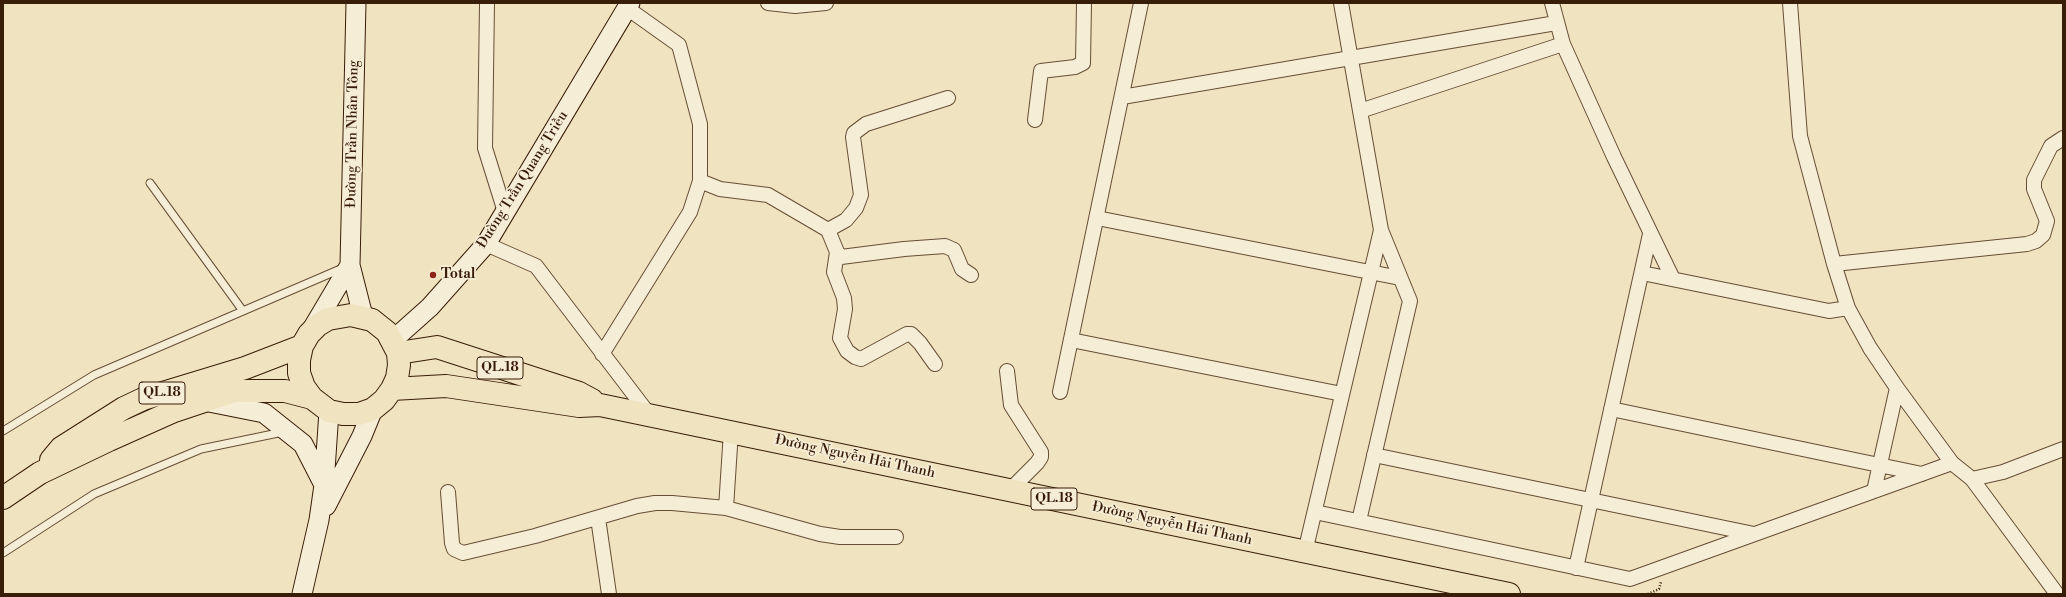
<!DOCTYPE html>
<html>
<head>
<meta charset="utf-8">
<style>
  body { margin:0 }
  #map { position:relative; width:2066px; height:597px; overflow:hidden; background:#f0e3bf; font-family:"Libre Bodoni",serif }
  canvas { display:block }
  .frame { position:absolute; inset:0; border:4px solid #381d08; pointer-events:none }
</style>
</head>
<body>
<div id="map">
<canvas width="2066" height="597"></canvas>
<div class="frame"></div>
</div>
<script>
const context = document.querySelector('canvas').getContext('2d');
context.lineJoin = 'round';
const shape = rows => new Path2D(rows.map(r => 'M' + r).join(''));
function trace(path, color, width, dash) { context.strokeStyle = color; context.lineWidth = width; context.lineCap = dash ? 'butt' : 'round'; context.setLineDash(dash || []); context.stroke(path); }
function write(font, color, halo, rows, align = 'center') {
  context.font = font + ' "Libre Bodoni",serif'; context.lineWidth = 3.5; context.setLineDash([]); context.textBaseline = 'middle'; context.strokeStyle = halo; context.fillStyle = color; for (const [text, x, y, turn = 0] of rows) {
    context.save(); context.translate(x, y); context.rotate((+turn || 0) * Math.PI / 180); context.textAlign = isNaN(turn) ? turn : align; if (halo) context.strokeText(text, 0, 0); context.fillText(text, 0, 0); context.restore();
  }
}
const lane = shape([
  [150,183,243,311],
  [3,431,94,375,343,268],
  [3,553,94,494,201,449,283,432]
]);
const street = shape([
  [487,3,485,148,505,212],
  [768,3,795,6,826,3],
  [1341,3,1381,230,1410,301,1359,521],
  [1552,3,1563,44,1614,157,1673,279],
  [1790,3,1800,136,1834,264,1848,308,1870,348,1897,388,1952,463,1972,479,2057,594],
  [1122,97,1556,23],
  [1360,111,1563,44],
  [1035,120,1041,71,1075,67,1083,63,1084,3],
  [700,181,720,189,768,195,828,230,837,252,841,257,904,249,945,246,954,250,962,269,971,275],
  [1097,218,1400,278],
  [828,230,846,220,856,208,861,195,853,137,854,133,866,124,948,98],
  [486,244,536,266,648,413],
  [837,252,834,272,844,298,845,309,840,338,847,351,855,357,861,359,907,334,911,334,920,343,935,364],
  [1834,264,2027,244,2036,241,2043,235,2047,221,2034,189,2034,180,2051,146,2063,138],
  [1642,273,1829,311,1848,308],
  [1071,340,1342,394],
  [602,354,690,212,700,181,700,124,679,45,627,8],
  [1007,371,1011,405,1041,452,1041,457,1037,463,1010,490],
  [1060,392,1141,3],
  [1611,409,1922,474],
  [1374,455,1754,534],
  [1972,479,2003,472,2063,449],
  [1874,491,1897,388],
  [448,492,452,543,454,549,463,553,535,536,637,506,655,503,672,503,726,508,820,534,840,537,896,537],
  [726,508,731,431],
  [1315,512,1630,579,1952,463],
  [598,518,609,594],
  [1305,552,1381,230],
  [1576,568,1650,234]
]);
const secondary = shape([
  [356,3,350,265,363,316],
  [311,331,350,265],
  [393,340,430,307,486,244,630,3],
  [204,401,264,413,303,444,324,485],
  [326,506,362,436,373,409],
  [302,594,319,520,324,485,329,411]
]);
const highway = shape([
  [398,353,437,347,579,393,592,400],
  [392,389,446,386,579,406,600,405,1509,594],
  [51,460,61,448,124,408,143,399,245,368,302,346],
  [3,498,40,473,109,440,174,411,234,391,285,391,312,398,329,411,343,414,359,414,373,409,384,400,392,389,397,378,399,365,398,353,387,332,372,320,351,315,328,319,318,325,309,334,302,346,299,360,299,373,304,387,312,398]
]);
trace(lane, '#664e36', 9);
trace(street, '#664e36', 16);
trace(secondary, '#381d08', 21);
trace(highway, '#381d08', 24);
trace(shape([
  [1648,594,1659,589,1661,582]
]), '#381d08', 2.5, [1, 2]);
trace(lane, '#f5edd5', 7);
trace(street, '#f5edd5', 14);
trace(secondary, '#f5edd5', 19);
trace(highway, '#f0e3bf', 22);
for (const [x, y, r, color] of [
  [433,275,4,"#8f2418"]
]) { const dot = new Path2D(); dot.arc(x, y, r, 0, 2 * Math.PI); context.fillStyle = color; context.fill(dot); trace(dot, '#f5edd5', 1.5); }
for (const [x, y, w] of [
  [500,368,46],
  [162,393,46],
  [1054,499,46]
]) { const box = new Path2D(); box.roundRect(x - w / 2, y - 11, w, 22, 3); context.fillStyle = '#f5edd5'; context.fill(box); trace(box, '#381d08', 1); }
write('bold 13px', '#381d08', null, [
  ["QL.18",500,368],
  ["QL.18",162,393],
  ["QL.18",1054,499]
]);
write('14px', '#381d08', '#f5edd5', [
  ["Đường Trần Nhân Tông",353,134,-89],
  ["Đường Trần Quang Triều",523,180,-58],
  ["Đường Nguyễn Hải Thanh",855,457,12],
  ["Đường Nguyễn Hải Thanh",1172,524,12]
]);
write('bold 14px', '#381d08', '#f5edd5', [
  ["Total",441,275]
], 'left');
</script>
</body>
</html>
